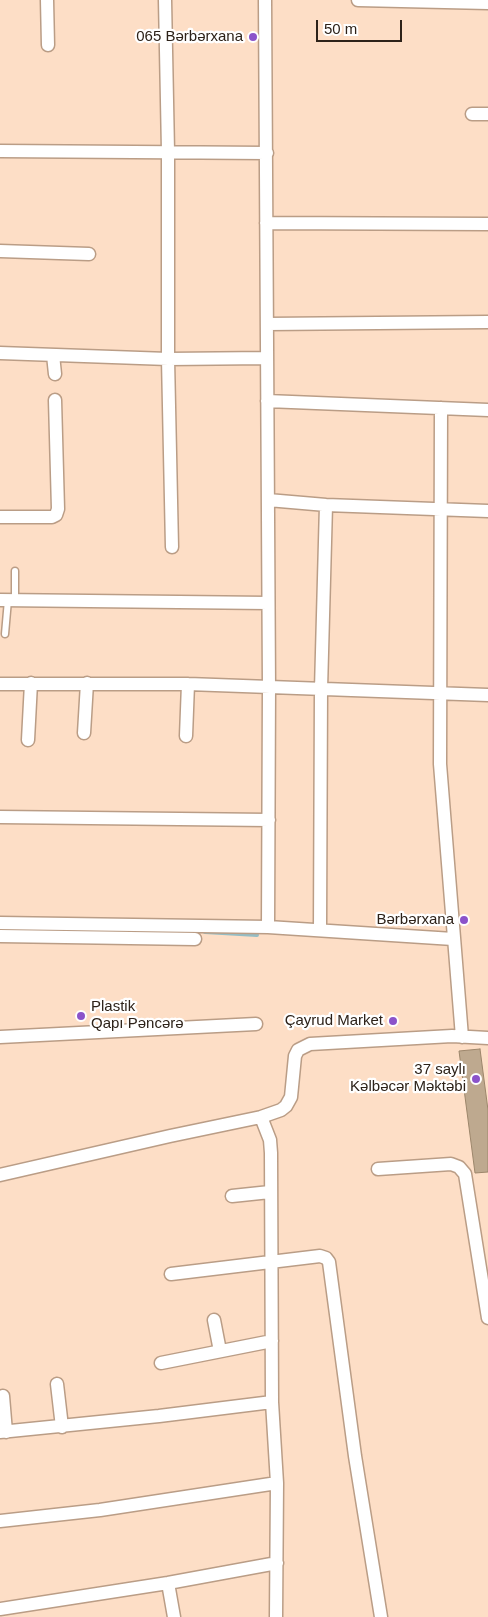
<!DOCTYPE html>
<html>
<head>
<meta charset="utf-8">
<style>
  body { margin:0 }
  #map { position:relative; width:488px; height:1617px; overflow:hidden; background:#fddec6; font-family:Helvetica,sans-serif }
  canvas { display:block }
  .scale { position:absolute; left:316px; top:20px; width:86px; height:22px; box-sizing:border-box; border:2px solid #2d2219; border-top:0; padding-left:6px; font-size:15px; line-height:18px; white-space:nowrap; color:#2d2219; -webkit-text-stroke:4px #fff; paint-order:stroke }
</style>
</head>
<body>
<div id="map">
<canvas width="488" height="1617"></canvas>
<div class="scale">50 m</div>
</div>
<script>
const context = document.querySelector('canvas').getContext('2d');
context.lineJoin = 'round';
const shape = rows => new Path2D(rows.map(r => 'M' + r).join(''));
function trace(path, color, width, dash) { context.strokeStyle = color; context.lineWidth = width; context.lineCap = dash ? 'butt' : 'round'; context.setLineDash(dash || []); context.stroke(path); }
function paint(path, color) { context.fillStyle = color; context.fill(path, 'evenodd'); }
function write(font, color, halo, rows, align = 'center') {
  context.font = font + ' Helvetica,sans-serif'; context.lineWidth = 4.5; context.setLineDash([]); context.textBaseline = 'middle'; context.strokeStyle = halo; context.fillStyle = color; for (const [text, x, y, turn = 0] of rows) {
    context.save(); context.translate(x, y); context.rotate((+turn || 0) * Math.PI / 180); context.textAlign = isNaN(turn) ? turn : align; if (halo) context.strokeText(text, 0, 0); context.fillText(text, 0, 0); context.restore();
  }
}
trace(shape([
  [205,932,257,935]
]), '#95bdc4', 4);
const building = shape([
  [480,1049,488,1110,488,1172,475,1173,459,1051,480,1049]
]);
paint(building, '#bea98f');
trace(building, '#9c866b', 1);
const lane = shape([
  [15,600,15,571],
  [5,634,8,600]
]);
const street = shape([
  [47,0,48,45],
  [165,0,168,151,168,359,172,547],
  [265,0,269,687,268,927],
  [358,0,488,3],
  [472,114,488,114],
  [0,151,267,153],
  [266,223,488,224],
  [0,251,89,254],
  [267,324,488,322],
  [0,353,168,359,267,358],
  [53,355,55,374],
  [267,401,488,410],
  [441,408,440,764,462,1037],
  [268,500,326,505,488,511],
  [0,517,52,517,56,515,58,509,55,400],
  [0,600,268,603],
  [0,684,188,684,488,695],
  [84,733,87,683],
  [186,736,188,684],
  [28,740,31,683],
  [0,817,269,820],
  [0,923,268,927,453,939],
  [320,929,321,689,326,505],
  [0,936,195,939],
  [0,1037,256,1024],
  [261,1117,270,1140,271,1153,272,1402,277,1483,276,1617],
  [378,1169,451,1164,459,1167,465,1174,488,1318],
  [0,1175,170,1136,261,1117,281,1110,286,1106,291,1097,295,1056,298,1050,310,1044,452,1036,488,1038],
  [232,1196,270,1192],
  [171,1274,320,1256,326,1258,329,1262,355,1456,381,1617],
  [214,1320,220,1351],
  [161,1363,272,1341],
  [57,1384,62,1427],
  [3,1396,6,1432],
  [0,1432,159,1416,272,1402],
  [0,1521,100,1510,277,1483],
  [168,1583,174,1617],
  [0,1609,168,1583,277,1563]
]);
trace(lane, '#ba9d86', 9);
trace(street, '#ba9d86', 15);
trace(lane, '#fff', 6);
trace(street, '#fff', 12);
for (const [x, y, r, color] of [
  [253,37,5,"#8b53ca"],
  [464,920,5,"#8b53ca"],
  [81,1016,5,"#8b53ca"],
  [393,1021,5,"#8b53ca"],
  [476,1079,5,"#8b53ca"]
]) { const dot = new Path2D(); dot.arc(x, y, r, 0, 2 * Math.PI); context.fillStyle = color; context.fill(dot); trace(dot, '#fff', 2); }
write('15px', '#2d2219', '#fff', [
  ["065 Bərbərxana",243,37],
  ["Bərbərxana",454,920],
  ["Plastik",91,1007,"left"],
  ["Qapı Pəncərə",91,1024,"left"],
  ["Çayrud Market",383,1021],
  ["37 saylı",466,1070],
  ["Kəlbəcər Məktəbi",466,1087]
], 'right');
</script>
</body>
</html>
